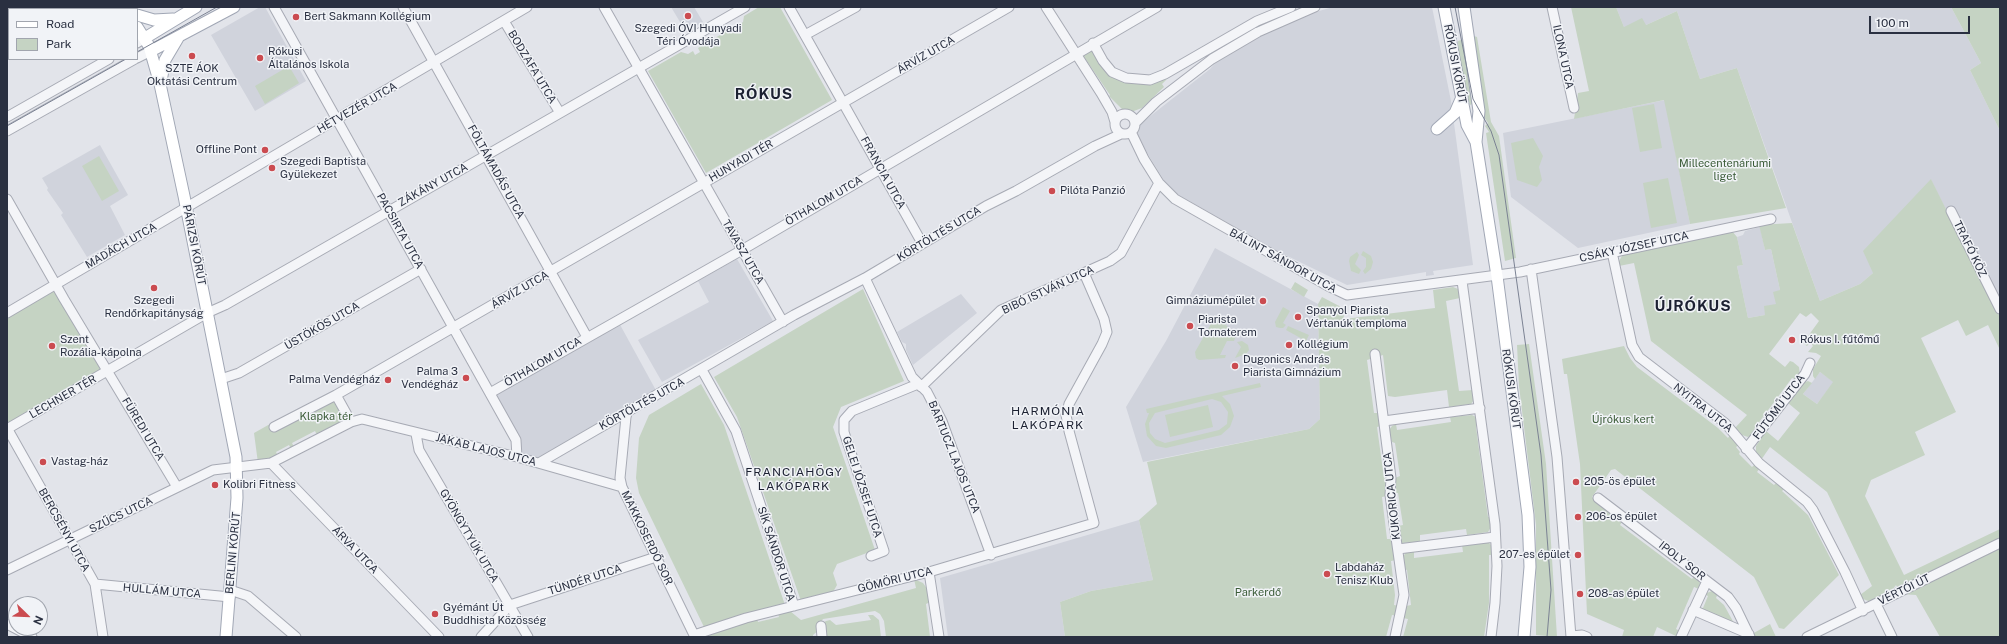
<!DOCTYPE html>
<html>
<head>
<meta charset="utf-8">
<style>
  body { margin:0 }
  #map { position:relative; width:2007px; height:644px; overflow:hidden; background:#e2e4ea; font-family:"Public Sans",sans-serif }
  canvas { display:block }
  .frame { position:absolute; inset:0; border:8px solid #2a3041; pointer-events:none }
  .legend { position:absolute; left:8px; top:8px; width:130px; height:52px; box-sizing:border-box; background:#f1f3f7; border:1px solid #a1a5ae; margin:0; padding:5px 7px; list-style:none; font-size:12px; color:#2a3041 }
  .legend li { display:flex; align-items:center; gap:8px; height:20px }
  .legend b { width:20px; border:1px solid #a1a5ae }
  .north { position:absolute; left:8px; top:596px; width:40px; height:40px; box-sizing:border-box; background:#f1f3f7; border:1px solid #a1a5ae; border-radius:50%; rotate:113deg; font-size:11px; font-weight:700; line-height:16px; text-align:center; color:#2a3041 }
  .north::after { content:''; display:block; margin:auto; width:14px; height:18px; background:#cb4b50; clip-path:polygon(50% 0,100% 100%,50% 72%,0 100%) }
  .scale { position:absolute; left:1869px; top:16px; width:101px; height:18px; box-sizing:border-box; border:2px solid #2a3041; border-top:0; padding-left:5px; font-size:12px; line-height:14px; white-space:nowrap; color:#2a3041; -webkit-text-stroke:3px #f1f3f7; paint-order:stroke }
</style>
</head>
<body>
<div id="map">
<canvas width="2007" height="644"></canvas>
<div class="frame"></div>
<ul class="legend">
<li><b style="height:5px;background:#fff"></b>Road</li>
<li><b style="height:11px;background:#c5d3c3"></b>Park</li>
</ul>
<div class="north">N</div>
<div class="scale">100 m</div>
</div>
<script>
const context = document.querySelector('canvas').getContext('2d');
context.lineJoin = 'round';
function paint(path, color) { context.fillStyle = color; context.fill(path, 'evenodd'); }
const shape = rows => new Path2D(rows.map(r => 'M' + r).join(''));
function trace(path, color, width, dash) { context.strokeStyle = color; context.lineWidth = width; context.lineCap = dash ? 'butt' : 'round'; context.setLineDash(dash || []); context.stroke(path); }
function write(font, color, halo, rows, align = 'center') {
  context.font = font + ' "Public Sans",sans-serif'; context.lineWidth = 3; context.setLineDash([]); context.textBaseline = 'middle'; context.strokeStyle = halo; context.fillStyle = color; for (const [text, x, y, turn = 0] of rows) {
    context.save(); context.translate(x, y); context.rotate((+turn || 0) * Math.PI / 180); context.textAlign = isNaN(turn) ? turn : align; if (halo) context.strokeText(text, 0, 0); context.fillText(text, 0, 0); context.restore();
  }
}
paint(shape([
  [260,7,265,7,306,81,255,111,211,35],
  [671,7,694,7,703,22,686,32],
  [1333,7,1432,7,1451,101,1473,265,1433,271,1434,275,1426,276,1426,272,1347,285,1273,249,1170,190,1139,140,1137,134,1139,125,1210,69,1219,59,1272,29,1305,15],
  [1616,7,1951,7,1981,63,1970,70,2000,131,2000,317,1931,180,1873,273,1860,284,1820,301,1737,68,1700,79,1677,11,1646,25,1624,27],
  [1665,100,1690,224,1578,248,1511,197,1503,133],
  [100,145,128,195,110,206,125,235,87,257,61,215,63,213,47,190,48,188,42,178],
  [1760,227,1765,250,1771,249,1780,290,1776,304,1765,315,1748,318,1737,266,1743,265,1737,237,1743,235,1745,231],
  [1215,248,1318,304,1320,419,1309,429,1143,462,1126,407,1166,341],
  [737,259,773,321,662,382,638,340,709,302,698,281],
  [961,294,977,313,913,365,906,350,906,344,902,342,897,332],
  [618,321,658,394,539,463,517,457,516,440,490,393],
  [1820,372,1834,382,1817,404,1803,394],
  [1139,520,1153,580,1091,591,1060,602,1065,637,948,637,940,578]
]), '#d0d3dc');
paint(shape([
  [759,7,780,7,832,100,706,173,648,71,681,52,688,54,693,51,695,55,700,52,698,48,732,28,735,33,739,30,737,26,743,22,744,16],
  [1571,7,1616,7,1624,27,1642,18,1646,25,1677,11,1700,79,1737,68,1786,208,1690,224,1664,100,1574,119,1578,93,1589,91],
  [1951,7,2000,7,2000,131,1970,70,1981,63],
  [1474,36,1477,37,1491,122,1499,136,1516,258,1505,261,1486,133,1489,132,1485,126,1488,123,1484,117],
  [1464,39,1471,83,1469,84,1469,86,1474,103,1470,105,1466,93,1458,46,1458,41],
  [1091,49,1124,81,1146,84,1166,78,1167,79,1162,84,1164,87,1142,108,1131,112,1124,111,1109,96,1110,95,1084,57,1084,54],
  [289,66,299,83,265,104,255,86],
  [1654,104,1662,148,1640,152,1632,108],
  [1533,138,1543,156,1539,167,1542,180,1537,187,1517,180,1511,143],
  [99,156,119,191,102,201,82,166],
  [1668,178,1677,223,1651,228,1643,183],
  [1931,179,2000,317,2000,350,1988,325,1966,336,1958,320,1921,338,1956,412,1915,432,1925,455,1871,480,1865,496,1904,575,2000,529,2000,637,1940,637,1916,595,1901,594,1896,585,1890,593,1871,602,1863,599,1860,595,1872,586,1827,492,1770,447,1761,460,1756,454,1756,446,1766,431,1778,441,1800,413,1788,403,1803,383,1808,381,1812,383,1803,394,1817,404,1833,382,1820,372,1815,379,1813,376,1813,369,1821,356,1816,353,1808,352,1813,346,1810,342,1807,346,1803,343,1819,321,1811,313,1806,317,1800,313,1769,354,1785,367,1790,361,1793,362,1799,367,1800,376,1797,380,1792,378,1754,429,1758,431,1748,437,1742,435,1735,428,1747,415,1651,341,1634,263,1619,266,1618,263,1623,254,1732,231,1737,237,1743,265,1737,266,1748,318,1765,315,1764,306,1776,304,1773,292,1780,290,1771,249,1765,250,1759,225,1792,223,1820,301,1860,284,1873,273,1863,251],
  [1363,251,1371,256,1373,262,1371,269,1365,274,1363,271,1366,267,1366,258,1361,255],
  [1357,252,1359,255,1355,264,1361,270,1359,274,1351,271,1349,261,1350,257],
  [1295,282,1308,290,1304,297,1291,289],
  [55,285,108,370,7,428,7,313],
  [1453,287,1458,289,1460,298,1446,301,1459,391,1473,390,1474,400,1471,404,1449,407,1447,390,1395,397,1388,396,1383,355,1367,360,1374,413,1380,413,1381,426,1377,427,1384,478,1389,478,1387,496,1382,497,1387,539,1393,539,1396,560,1391,561,1395,595,1394,605,1399,606,1397,616,1392,615,1386,637,1065,637,1060,602,1091,591,1153,580,1139,520,1157,504,1147,462,1309,429,1320,419,1318,304,1322,297,1343,308,1344,319,1435,308,1433,290],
  [863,289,904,381,841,407,833,427,875,550,837,564,833,573,837,585,833,592,801,601,737,417,714,377],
  [1283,307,1290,311,1283,323,1286,325,1283,328,1280,328,1276,327,1275,322],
  [1218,320,1224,323,1236,336,1234,341,1227,341,1220,355,1226,355,1225,358,1199,360,1196,358,1195,352,1212,322],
  [1288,326,1309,335,1306,341,1286,330],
  [1242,341,1248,345,1249,350,1246,354,1235,358,1241,347,1237,342],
  [1529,344,1546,464,1557,637,1536,635,1536,525,1519,386,1517,345],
  [1624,346,1630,358,1637,367,1718,428,1728,438,1731,434,1739,445,1736,447,1740,452,1739,454,1752,467,1755,464,1760,468,1757,472,1774,485,1778,481,1785,488,1782,491,1808,515,1839,575,1784,629,1779,628,1754,577,1615,469,1611,470,1592,497,1623,520,1620,525,1692,579,1695,575,1700,583,1699,589,1694,587,1676,629,1680,631,1678,637,1657,627,1653,637,1622,637,1624,630,1587,614,1580,464,1567,374,1564,374,1562,359],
  [1260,383,1261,387,1222,396,1230,404,1234,416,1230,427,1221,435,1166,448,1156,446,1147,436,1145,424,1149,413,1147,413,1146,409],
  [1212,399,1221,402,1228,412,1227,424,1219,430,1165,443,1155,439,1150,433,1149,423,1155,413],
  [701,384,724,425,785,605,704,627,639,493,636,478,639,438,649,415],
  [330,400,335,401,343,415,342,422,317,435,315,431,292,443,294,447,291,449,289,445,276,452,278,456,258,463,254,433,270,424,274,432],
  [1208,405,1213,427,1170,437,1165,415],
  [1472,415,1476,417,1477,425,1476,427,1488,517,1490,517,1491,527,1488,532,1467,535,1466,529,1420,535,1420,542,1402,543,1400,540,1398,526,1403,525,1398,493,1393,493,1395,478,1400,476,1395,443,1392,442,1389,430,1392,426,1396,424,1397,430,1451,422,1450,417],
  [1483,542,1489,543,1492,546,1492,555,1489,555,1489,603,1484,637,1403,637,1408,619,1403,618,1406,606,1411,605,1407,570,1404,569,1403,557,1406,552,1414,551,1414,558,1463,552,1462,545],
  [914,579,923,583,928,590,930,602,926,604,930,637,886,637,884,621,880,614,875,611,823,619,819,625,819,630,813,635,813,637,705,637,707,633,757,619,758,622,779,617,778,614,790,611,801,620,916,588],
  [1712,591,1718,593,1716,598,1724,605,1735,625,1699,609,1698,607,1703,608,1708,596,1704,594],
  [868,615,873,615,879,620,881,637,825,637,823,623,826,621,830,620,836,625,871,620],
  [1770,624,1776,637,1753,637,1752,634]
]), '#c5d3c3');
const minor = shape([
  [274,7,516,440,517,457],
  [403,7,587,337],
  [604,7,783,322],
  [789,7,922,243],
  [1046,7,1101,93,1112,112,1115,122],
  [1552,7,1574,108],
  [504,21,560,113],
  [805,35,856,7],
  [137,43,145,38],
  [1093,43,1103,61,1112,72,1126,78,1150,80,1165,74,1257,21,1291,7],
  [137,58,151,51],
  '1115 124a10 10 0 1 1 20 0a10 10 0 1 1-20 0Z',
  [7,117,109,59],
  [1135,123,1156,102,1212,59,1258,32,1315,7],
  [7,131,135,59],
  [1131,132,1144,159,1159,183,1175,199,1328,286,1347,295,1520,272,1771,219],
  [7,199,64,299,177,487],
  [1951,211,2000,309],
  [1612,252,1632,345,1639,357,1725,423,1759,463,1807,502,1813,510,1845,572,1863,611],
  [1531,269,1557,457,1571,637],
  [865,278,912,377,927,392,942,421,991,555],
  [1462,281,1495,524,1497,566,1495,603,1491,637],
  [7,313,527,7],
  [1375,354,1391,478,1390,495,1404,595,1395,637],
  [702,370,736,431,794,606],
  [221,379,239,373,421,269],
  [921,387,1001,310,1110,261,1121,253,1159,183],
  [490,393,742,250,1157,7],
  [336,395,1009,7],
  [628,410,626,417,620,478,622,487,695,637],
  [1384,421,1480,408],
  [351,422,362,419,517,457,622,487],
  [7,428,95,584,103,637],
  [7,429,207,313,225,305,745,7],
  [416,434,419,450,528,637],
  [1746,449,1805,374,1810,363],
  [271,463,439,637],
  [539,463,794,315,865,278,986,206,1016,191,1095,146,1121,134],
  [1598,498,1728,597,1736,608,1750,637],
  [1398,549,1495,537],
  [871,556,884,551,844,432,844,420,852,411,918,384],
  [7,570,213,470,271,463,351,422,336,395,274,427],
  [929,572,939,637],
  [95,584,230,597],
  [230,590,248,596,296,637],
  [1876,604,1892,637],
  [1693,610,1749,634],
  [7,624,32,637],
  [821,626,822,637],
  [694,635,746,618,929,572,1094,523,1069,431,1066,415,1069,404,1102,344,1107,332,1104,319,1084,273],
  [1571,636,1582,635,1587,637],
  [481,637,510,605,656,557],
  [1681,637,1707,581],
  [1807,637,2000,543]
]);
const major = shape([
  [124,7,125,9],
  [1444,7,1467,125,1476,142,1497,276,1528,515,1530,567,1524,637],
  [1464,7,1479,111,1476,142],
  [137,15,154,20,173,19],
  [137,27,149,46,160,84,184,196,236,457,237,498,226,637],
  [145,38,196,7],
  [151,51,234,7],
  [161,81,165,60,178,38],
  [1437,129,1455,113,1462,97]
]);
trace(minor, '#a7aab4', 11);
trace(major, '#a1a7b5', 13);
trace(minor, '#f4f5f8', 9);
trace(major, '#fff', 11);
trace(shape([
  [1455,7,1473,99,1491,131,1499,155,1541,455,1551,590,1547,637],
  [137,52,217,7],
  [7,126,126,59]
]), '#7b8293', 1);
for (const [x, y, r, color] of [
  [688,16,4,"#cb4b50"],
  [296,17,4,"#cb4b50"],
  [192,56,4,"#cb4b50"],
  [260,58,4,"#cb4b50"],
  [265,150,4,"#cb4b50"],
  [272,168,4,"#cb4b50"],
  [1052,191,4,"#cb4b50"],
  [154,288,4,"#cb4b50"],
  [1263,301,4,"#cb4b50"],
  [1298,317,4,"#cb4b50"],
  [1190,326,4,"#cb4b50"],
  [1792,340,4,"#cb4b50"],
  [1289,345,4,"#cb4b50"],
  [52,346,4,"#cb4b50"],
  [1235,366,4,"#cb4b50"],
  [466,378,4,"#cb4b50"],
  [388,380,4,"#cb4b50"],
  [43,462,4,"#cb4b50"],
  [1576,482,4,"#cb4b50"],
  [215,485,4,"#cb4b50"],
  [1578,517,4,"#cb4b50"],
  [1578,555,4,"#cb4b50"],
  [1327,574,4,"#cb4b50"],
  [1580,594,4,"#cb4b50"],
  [435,614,4,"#cb4b50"]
]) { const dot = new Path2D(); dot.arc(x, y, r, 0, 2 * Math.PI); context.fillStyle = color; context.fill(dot); trace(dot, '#f1f3f7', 1.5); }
write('11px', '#2a3041', '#f1f3f7', [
  ["Bert Sakmann Kollégium",304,17],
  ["Szegedi ÓVI Hunyadi",688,29,"center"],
  ["Téri Óvodája",688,42,"center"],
  ["Rókusi",268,52],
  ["Általános Iskola",268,65],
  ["SZTE ÁOK",192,69,"center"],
  ["Oktatási Centrum",192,82,"center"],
  ["Offline Pont",257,150,"right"],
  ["Szegedi Baptista",280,162],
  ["Gyülekezet",280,175],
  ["Pilóta Panzió",1060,191],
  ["Szegedi",154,301,"center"],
  ["Rendőrkapitányság",154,314,"center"],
  ["Gimnáziumépület",1255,301,"right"],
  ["Spanyol Piarista",1306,311],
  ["Vértanúk temploma",1306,324],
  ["Piarista",1198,320],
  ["Tornaterem",1198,333],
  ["Szent",60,340],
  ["Rozália-kápolna",60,353],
  ["Rókus I. fűtőmű",1800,340],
  ["Kollégium",1297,345],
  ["Dugonics András",1243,360],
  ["Piarista Gimnázium",1243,373],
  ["Palma 3",458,372,"right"],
  ["Vendégház",458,385,"right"],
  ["Palma Vendégház",380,380,"right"],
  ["Vastag-ház",51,462],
  ["205-ös épület",1584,482],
  ["Kolibri Fitness",223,485],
  ["206-os épület",1586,517],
  ["207-es épület",1570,555,"right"],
  ["Labdaház",1335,568],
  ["Tenisz Klub",1335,581],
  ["208-as épület",1588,594],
  ["Gyémánt Út",443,608],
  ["Buddhista Közösség",443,621]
], 'left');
write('11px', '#2a3041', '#f1f3f7', [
  ["ÁRVÍZ UTCA",926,55,-30],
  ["ILONA UTCA",1563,57,78],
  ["RÓKUSI KÖRÚT",1455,64,79],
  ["BODZAFA UTCA",532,67,59],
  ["HÉTVEZÉR UTCA",357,108,-30],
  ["HUNYADI TÉR",741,161,-30],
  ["FÖLTÁMADÁS UTCA",496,172,61],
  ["FRANCIA UTCA",883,173,61],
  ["ZÁKÁNY UTCA",433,185,-29],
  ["ÖTHALOM UTCA",824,201,-30],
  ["PACSIRTA UTCA",400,231,61],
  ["KÖRTÖLTÉS UTCA",939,234,-31],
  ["PÁRIZSI KÖRÚT",194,245,79],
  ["MADÁCH UTCA",121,246,-30],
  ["CSÁKY JÓZSEF UTCA",1634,247,-12],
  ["TRAFÓ KÖZ",1970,249,64],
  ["TAVASZ UTCA",743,252,60],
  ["BÁLINT SÁNDOR UTCA",1283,261,29],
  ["ÁRVÍZ UTCA",520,290,-30],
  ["BIBÓ ISTVÁN UTCA",1048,290,-25],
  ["ÜSTÖKÖS UTCA",322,326,-30],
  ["ÖTHALOM UTCA",543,362,-30],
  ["RÓKUSI KÖRÚT",1511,389,82],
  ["LECHNER TÉR",63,397,-30],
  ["KÖRTÖLTÉS UTCA",642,404,-29],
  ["FŰTŐMŰ UTCA",1779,407,-53],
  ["NYITRA UTCA",1703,408,38],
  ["FÜREDI UTCA",143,429,59],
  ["JAKAB LAJOS UTCA",486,450,14],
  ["BARTUCZ LAJOS UTCA",954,457,68],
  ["GELEI JÓZSEF UTCA",862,487,72],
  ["KUKORICA UTCA",1392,496,-96],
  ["SZŰCS UTCA",121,515,-26],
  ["BERCSÉNYI UTCA",64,530,61],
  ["GYÖNGYTYÚK UTCA",469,536,60],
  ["MAKKOSERDŐ SOR",647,538,64],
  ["ÁRVA UTCA",355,550,46],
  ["BERLINI KÖRÚT",233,553,-85],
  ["SÍK SÁNDOR UTCA",776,554,72],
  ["IPOLY SOR",1682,561,38],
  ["TÜNDÉR UTCA",585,580,-18],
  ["GÖMÖRI UTCA",895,580,-14],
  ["VÉRTÓI ÚT",1904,590,-26],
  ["HULLÁM UTCA",162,591,5]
]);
write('11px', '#3b5c38', '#f1f3f7', [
  ["Millecentenáriumi",1725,164],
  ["liget",1725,177],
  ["Klapka tér",326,417],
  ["Újrókus kert",1623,420],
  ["Parkerdő",1258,593]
]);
context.letterSpacing = '1px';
write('12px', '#1c2132', '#f1f3f7', [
  ["HARMÓNIA",1048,411],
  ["LAKÓPARK",1048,425],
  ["FRANCIAHÖGY",794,472],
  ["LAKÓPARK",794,486]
]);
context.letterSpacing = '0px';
context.letterSpacing = '1px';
write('bold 15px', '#1c2132', '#f1f3f7', [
  ["RÓKUS",764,94],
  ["ÚJRÓKUS",1693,306]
]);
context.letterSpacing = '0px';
</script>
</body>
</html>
